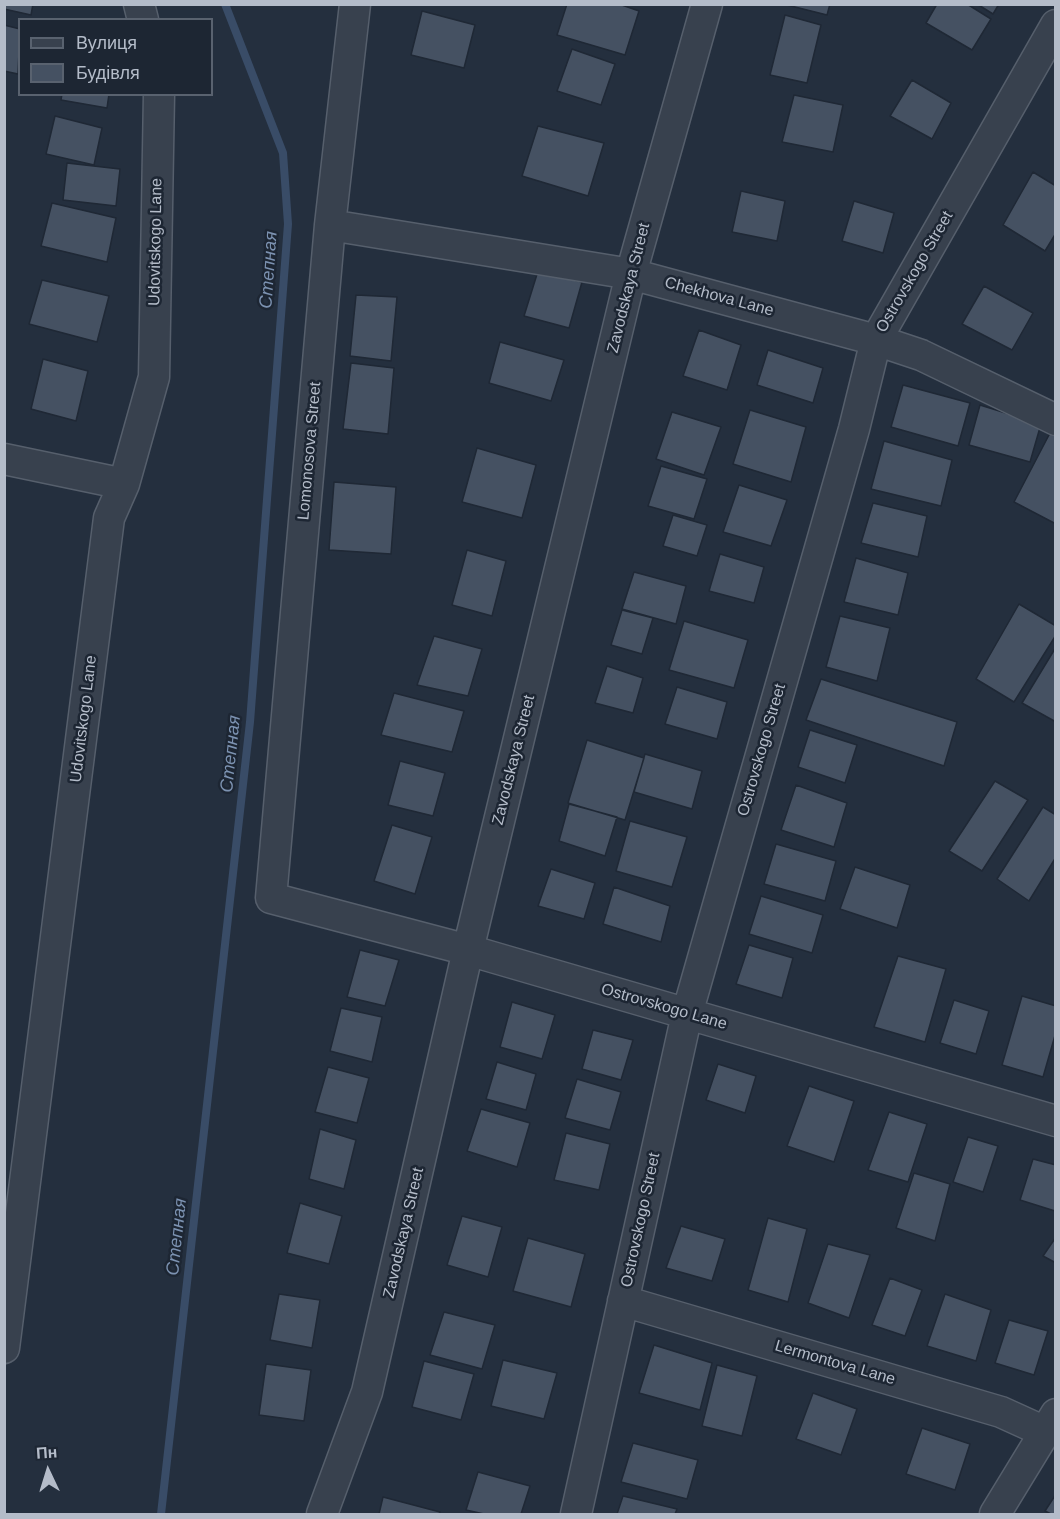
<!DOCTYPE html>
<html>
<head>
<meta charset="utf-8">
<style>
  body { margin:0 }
  #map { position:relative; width:1060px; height:1519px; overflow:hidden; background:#242f3e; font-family:Arial,sans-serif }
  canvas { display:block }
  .frame { position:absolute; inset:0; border:6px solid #b4bcc9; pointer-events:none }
  .legend { position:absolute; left:18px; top:18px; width:195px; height:78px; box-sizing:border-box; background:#1d2633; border:2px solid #59626f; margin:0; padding:8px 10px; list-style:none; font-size:18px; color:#b4bcc9 }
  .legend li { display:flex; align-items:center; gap:12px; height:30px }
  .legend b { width:30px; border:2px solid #59626f }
  .north { position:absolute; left:18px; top:1441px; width:60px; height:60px; -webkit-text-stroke:4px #1d2633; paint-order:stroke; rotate:356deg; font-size:16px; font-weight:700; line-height:24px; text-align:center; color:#b4bcc9 }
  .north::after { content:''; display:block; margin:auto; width:21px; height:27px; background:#b4bcc9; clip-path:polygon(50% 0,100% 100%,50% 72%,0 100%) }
</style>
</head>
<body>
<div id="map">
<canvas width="1060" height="1519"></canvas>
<div class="frame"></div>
<ul class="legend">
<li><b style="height:8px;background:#38414e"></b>Вулиця</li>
<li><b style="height:16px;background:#455162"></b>Будівля</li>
</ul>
<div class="north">Пн</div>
</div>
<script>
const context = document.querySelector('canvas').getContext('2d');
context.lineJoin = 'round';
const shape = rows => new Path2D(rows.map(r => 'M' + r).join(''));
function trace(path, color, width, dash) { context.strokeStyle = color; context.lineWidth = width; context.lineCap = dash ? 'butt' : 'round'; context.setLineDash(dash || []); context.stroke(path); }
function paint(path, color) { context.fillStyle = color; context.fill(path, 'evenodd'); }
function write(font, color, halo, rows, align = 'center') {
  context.font = font + ' Arial,sans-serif'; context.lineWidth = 5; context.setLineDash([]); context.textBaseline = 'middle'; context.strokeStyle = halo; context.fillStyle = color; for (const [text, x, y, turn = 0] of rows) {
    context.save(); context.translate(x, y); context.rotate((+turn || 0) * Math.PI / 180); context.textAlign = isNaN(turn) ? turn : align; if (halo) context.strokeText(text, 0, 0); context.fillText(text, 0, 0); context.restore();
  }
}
trace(shape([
  [161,1514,250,722,288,224,283,153,225,4]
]), '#394c67', 8);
const building = shape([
  [4,4,33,4,31,15,4,9,4,4],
  [567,4,619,4,639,11,625,55,557,35,567,4],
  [783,4,830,4,827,15,783,4],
  [937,4,967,4,991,19,972,50,926,23,937,4],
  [977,4,999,4,993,14,977,4],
  [422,11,475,25,464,68,411,55,422,11],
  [785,15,821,25,807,83,770,75,785,15],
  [4,25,20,29,18,74,4,71,4,25],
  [572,49,615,64,601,105,557,91,572,49],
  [912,80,951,103,932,139,890,116,912,80],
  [62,94,109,94,107,108,61,100,62,94],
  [794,95,843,105,833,152,782,142,794,95],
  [55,116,102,128,94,165,46,154,55,116],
  [538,126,604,143,588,196,522,176,538,126],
  [67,163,120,169,116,206,63,200,67,163],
  [1033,172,1056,186,1056,233,1045,251,1003,225,1033,172],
  [741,191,785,201,777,241,732,232,741,191],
  [854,201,894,213,883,253,842,241,854,201],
  [52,203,116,218,107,262,41,246,52,203],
  [538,271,582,282,569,328,524,316,538,271],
  [42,280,109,296,97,342,29,324,42,280],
  [984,286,1033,313,1012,350,962,324,984,286],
  [356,295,397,297,391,361,350,356,356,295],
  [699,330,741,345,727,390,683,376,699,330],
  [500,342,564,360,551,401,489,383,500,342],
  [768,350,823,368,813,403,757,385,768,350],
  [43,359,88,371,76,421,31,409,43,359],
  [351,363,394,368,388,434,343,429,351,363],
  [903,385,970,403,958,446,891,427,903,385],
  [980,405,1041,424,1030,462,969,445,980,405],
  [750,410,806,427,791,482,733,464,750,410],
  [672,412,721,427,704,475,656,459,672,412],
  [1050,433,1056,436,1056,524,1014,502,1050,433],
  [884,441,952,460,941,506,871,489,884,441],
  [477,448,536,465,522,518,462,502,477,448],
  [661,466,707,479,694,519,648,506,661,466],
  [334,482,396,487,391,554,329,550,334,482],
  [739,485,787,500,771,546,723,532,739,485],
  [873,503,927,516,918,557,861,543,873,503],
  [673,515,707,525,697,556,663,546,673,515],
  [467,550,506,561,492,616,452,605,467,550],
  [720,554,764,567,754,603,709,591,720,554],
  [856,558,908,573,898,615,844,602,856,558],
  [634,572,686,586,676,624,622,609,634,572],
  [1019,604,1056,626,1056,635,1014,702,976,679,1019,604],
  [622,610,653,618,642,654,611,645,622,610],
  [840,616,890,628,877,681,826,667,840,616],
  [684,621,748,640,734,688,669,670,684,621],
  [434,636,482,649,468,696,417,685,434,636],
  [1056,647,1056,722,1022,703,1056,647],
  [607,666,643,678,633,713,595,703,607,666],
  [821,679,957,722,944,766,806,720,821,679],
  [677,687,727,702,717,739,665,724,677,687],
  [394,693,464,711,452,752,381,735,394,693],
  [810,730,857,745,845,783,798,767,810,730],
  [587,740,644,758,625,820,568,803,587,740],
  [645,754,702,771,692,809,634,792,645,754],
  [400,761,445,773,433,816,388,805,400,761],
  [995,781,1028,800,982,871,949,851,995,781],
  [796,785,847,803,834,847,781,830,796,785],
  [569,804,617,817,605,856,559,841,569,804],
  [1043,807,1056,815,1056,857,1029,901,997,879,1043,807],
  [630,821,687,837,672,887,616,871,630,821],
  [392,825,432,837,415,894,374,881,392,825],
  [776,844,836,861,825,901,764,884,776,844],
  [855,867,910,885,897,928,840,909,855,867],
  [551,869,595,883,584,919,538,906,551,869],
  [614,887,670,906,661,942,603,924,614,887],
  [761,896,823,915,812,953,749,934,761,896],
  [749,945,793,958,782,998,736,984,749,945],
  [360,950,399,960,385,1006,347,997,360,950],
  [898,956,946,969,925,1042,874,1027,898,956],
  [1022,996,1056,1006,1056,1032,1043,1077,1002,1065,1022,996],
  [954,1000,989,1011,976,1054,940,1043,954,1000],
  [512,1002,555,1015,542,1059,500,1047,512,1002],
  [341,1008,382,1017,372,1062,330,1051,341,1008],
  [593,1030,633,1040,621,1080,582,1069,593,1030],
  [497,1062,536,1074,526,1110,486,1099,497,1062],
  [718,1064,756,1076,745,1113,706,1100,718,1064],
  [328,1067,369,1078,357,1123,315,1112,328,1067],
  [577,1079,621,1092,610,1130,565,1118,577,1079],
  [809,1086,854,1101,834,1162,787,1146,809,1086],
  [481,1109,530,1123,517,1167,467,1151,481,1109],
  [889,1112,927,1124,908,1182,868,1170,889,1112],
  [320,1129,356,1140,344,1189,309,1179,320,1129],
  [566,1133,610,1144,599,1190,554,1180,566,1133],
  [968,1137,998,1146,983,1192,953,1182,968,1137],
  [1033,1159,1056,1165,1055,1211,1020,1200,1033,1159],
  [914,1173,950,1184,935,1241,896,1228,914,1173],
  [300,1203,342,1216,329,1264,287,1253,300,1203],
  [462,1216,502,1227,488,1277,447,1265,462,1216],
  [768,1218,807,1229,788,1302,748,1290,768,1218],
  [681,1226,725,1239,712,1281,666,1268,681,1226],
  [1056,1237,1056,1263,1043,1256,1056,1237],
  [528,1238,585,1254,571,1307,513,1291,528,1238],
  [828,1244,870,1255,849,1318,808,1303,828,1244],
  [890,1278,922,1290,905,1336,872,1325,890,1278],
  [279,1294,320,1300,312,1348,270,1340,279,1294],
  [945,1294,991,1310,976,1361,927,1346,945,1294],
  [444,1312,495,1325,482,1369,430,1355,444,1312],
  [1009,1320,1048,1331,1034,1375,995,1363,1009,1320],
  [654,1345,712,1363,700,1410,639,1393,654,1345],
  [503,1360,557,1373,544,1419,491,1406,503,1360],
  [424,1361,474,1374,461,1420,412,1407,424,1361],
  [266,1364,311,1370,304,1421,259,1415,266,1364],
  [717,1365,757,1376,742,1436,702,1426,717,1365],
  [813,1393,857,1409,841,1455,796,1439,813,1393],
  [922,1428,970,1444,955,1490,906,1474,922,1428],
  [633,1443,698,1460,687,1499,621,1482,633,1443],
  [478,1472,530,1486,521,1514,484,1514,466,1510,478,1472],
  [1056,1494,1056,1514,1051,1514,1045,1511,1056,1494],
  [623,1496,677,1509,675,1514,617,1514,623,1496],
  [383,1497,440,1512,439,1514,379,1514,383,1497]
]);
paint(building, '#455162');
trace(building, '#1f2835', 1.5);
const minor = shape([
  [139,4,143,20],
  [355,4,330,225,271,898,468,950,1056,1121],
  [330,225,631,274,876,340,921,355,1056,420],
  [4,459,124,484],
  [623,1301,1001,1412,1045,1432],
  [4,1348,109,518,124,484,154,377,159,94],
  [322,1514,367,1392,468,950,631,274,707,4],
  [576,1514,687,1014,854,429,876,340,1056,25],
  [995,1514,1056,1414]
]);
trace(minor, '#565f6c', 33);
trace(minor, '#38414e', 30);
write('16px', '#b4bcc9', '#1d2633', [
  ["Udovitskogo Lane",156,242,-89],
  ["Ostrovskogo Street",915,272,-60],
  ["Zavodskaya Street",629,288,-76],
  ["Chekhova Lane",719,297,15],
  ["Lomonosova Street",310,451,-85],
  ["Udovitskogo Lane",84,719,-83],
  ["Ostrovskogo Street",762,750,-74],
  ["Zavodskaya Street",514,760,-76],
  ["Ostrovskogo Lane",664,1007,16],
  ["Ostrovskogo Street",641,1220,-78],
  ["Zavodskaya Street",404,1233,-77],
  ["Lermontova Lane",835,1363,16]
]);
write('italic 18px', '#7c92b1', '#1d2633', [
  ["Степная",269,270,-86],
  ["Степная",231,754,-84],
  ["Степная",177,1237,-84]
]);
</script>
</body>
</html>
